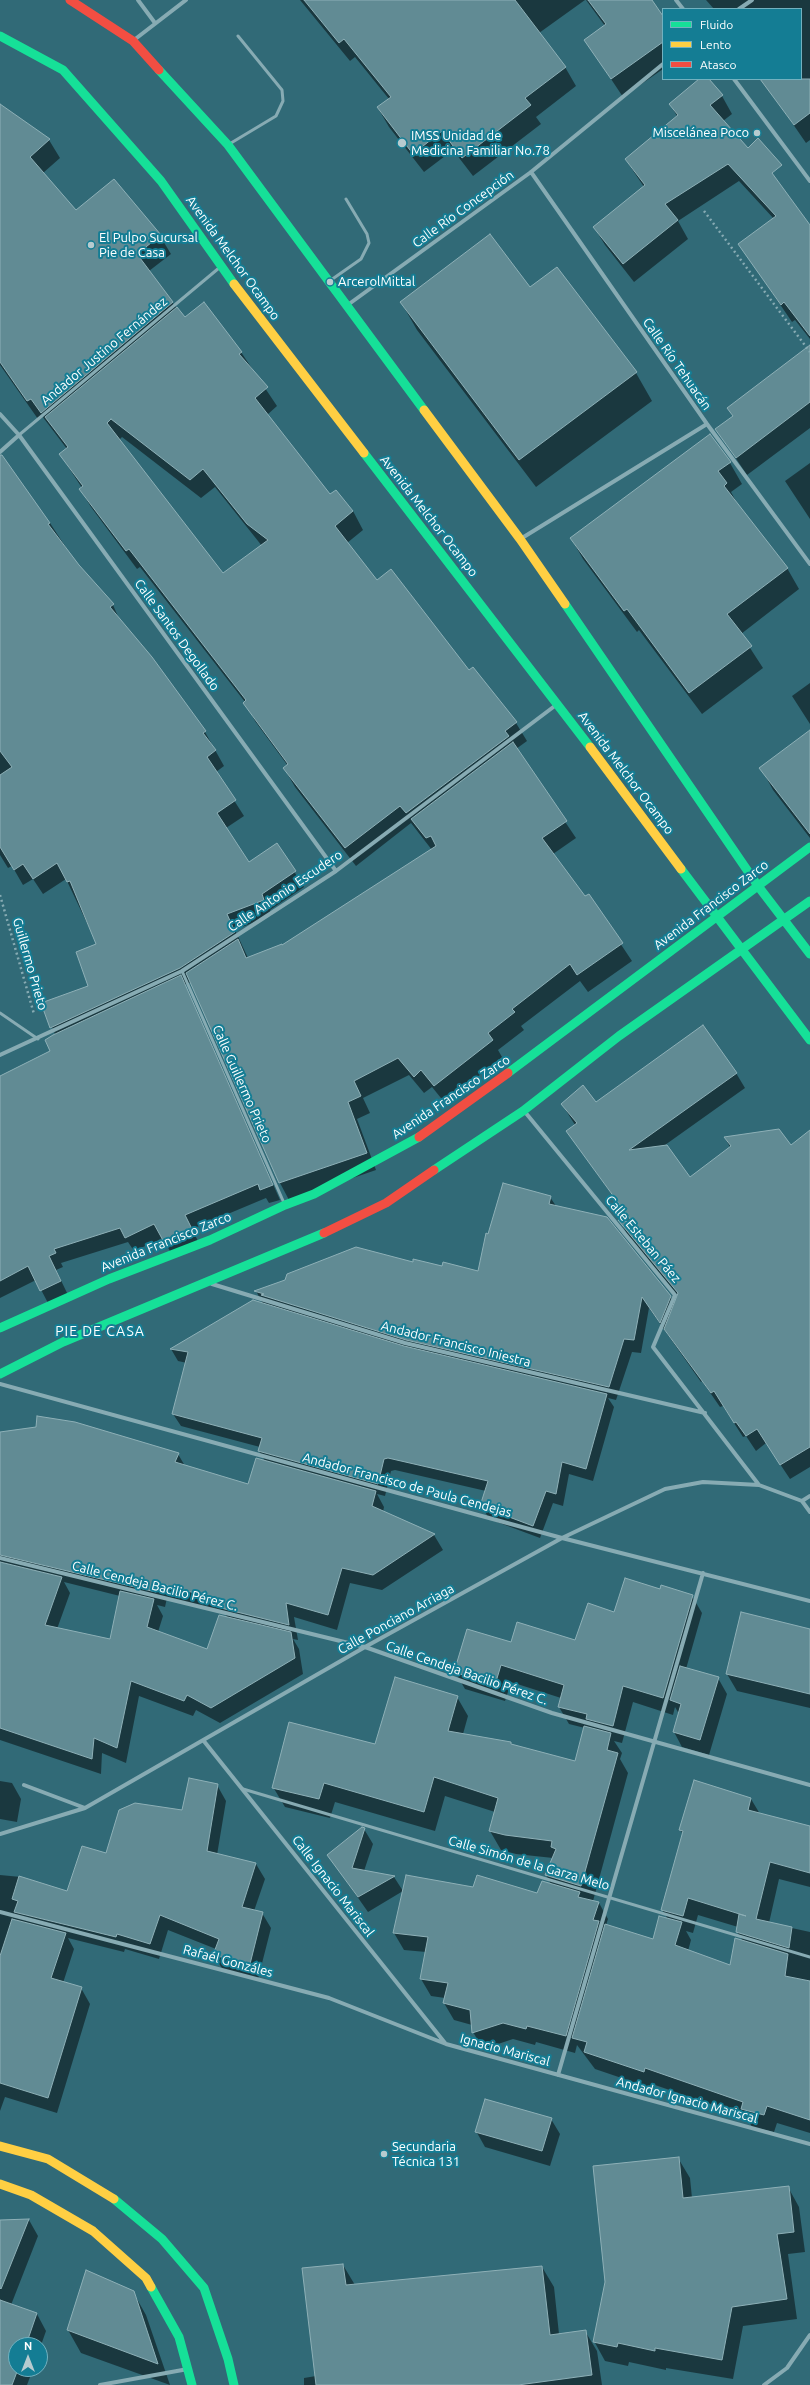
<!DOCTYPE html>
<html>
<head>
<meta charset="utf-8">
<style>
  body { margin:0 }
  #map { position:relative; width:810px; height:2385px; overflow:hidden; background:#316a77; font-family:Ubuntu,sans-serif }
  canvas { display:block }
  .legend { position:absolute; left:662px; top:8px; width:140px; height:72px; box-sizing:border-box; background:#147d94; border:1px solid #72b1bf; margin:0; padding:5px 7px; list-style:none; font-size:12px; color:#fff }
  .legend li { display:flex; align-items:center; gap:8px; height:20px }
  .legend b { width:20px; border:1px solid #72b1bf }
  .north { position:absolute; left:8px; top:2337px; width:40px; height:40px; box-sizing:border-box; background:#147d94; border:1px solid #72b1bf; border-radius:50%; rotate:0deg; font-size:11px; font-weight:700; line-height:16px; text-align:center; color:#fff }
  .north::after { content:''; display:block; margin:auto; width:14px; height:18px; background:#b7cbcf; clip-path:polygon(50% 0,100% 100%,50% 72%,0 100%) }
</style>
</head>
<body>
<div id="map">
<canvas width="810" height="2385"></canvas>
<ul class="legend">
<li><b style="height:5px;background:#16e098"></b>Fluido</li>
<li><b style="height:5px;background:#ffcf43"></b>Lento</li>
<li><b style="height:5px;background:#f24e42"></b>Atasco</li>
</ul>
<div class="north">N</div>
</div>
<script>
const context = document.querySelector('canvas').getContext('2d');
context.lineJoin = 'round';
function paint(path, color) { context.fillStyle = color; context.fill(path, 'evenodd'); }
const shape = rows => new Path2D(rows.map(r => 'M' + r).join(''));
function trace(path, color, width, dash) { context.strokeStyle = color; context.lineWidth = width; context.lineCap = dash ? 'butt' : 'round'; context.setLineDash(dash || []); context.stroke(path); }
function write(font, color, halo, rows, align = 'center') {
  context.font = font + ' Ubuntu,sans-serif'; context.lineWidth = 4; context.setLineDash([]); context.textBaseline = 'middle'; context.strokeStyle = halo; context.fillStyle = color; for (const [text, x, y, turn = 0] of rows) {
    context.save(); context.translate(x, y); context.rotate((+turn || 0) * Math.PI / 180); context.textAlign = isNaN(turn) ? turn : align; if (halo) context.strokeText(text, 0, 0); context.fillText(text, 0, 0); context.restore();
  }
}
paint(shape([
  [300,0,585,0,539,33,565,67,576,86,536,117,541,124,473,176,453,150,424,172,389,127,378,108,389,99,355,57,350,61],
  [586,0,651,0,663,18,663,69,623,97,585,40,605,26],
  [706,0,810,0,810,140,806,143,766,85,775,79,801,79,801,9,714,9],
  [700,79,708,79,722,96,732,114,723,121,810,227,810,339,795,320,792,322,739,244,774,219,739,181,678,221,688,239,634,282,605,245,594,227,644,187,626,160,677,116,670,104],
  [1,106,49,140,60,158,43,173,76,212,114,180,160,236,171,254,149,271,184,318,241,352,277,406,267,415,330,495,335,491,353,511,363,530,347,543,377,581,469,672,516,723,527,741,516,749,576,838,553,854,585,897,588,895,632,961,588,992,580,981,521,1026,524,1030,498,1050,502,1057,445,1103,432,1087,424,1093,409,1075,363,1098,370,1113,357,1119,376,1170,289,1200,280,1183,191,982,185,985,280,1200,269,1203,266,1198,192,1229,199,1243,173,1257,163,1238,134,1251,128,1242,61,1263,63,1267,56,1270,68,1295,49,1305,36,1280,0,1298,0,1077,51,1052,55,1034,42,1003,89,986,97,944,66,879,43,894,33,879,23,885,12,866,8,868,0,855,0,481,50,523,78,566,113,605,120,621,205,732,224,766,216,772,244,816,226,828,249,863,277,845,304,887,270,910,272,915,235,930,248,958,282,947,432,850,411,823,356,866,295,787,284,768,288,766,255,721,245,702,140,567,137,569,91,507,80,489,82,488,60,454,67,449,42,416,38,419,0,365],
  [122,437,201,498,215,487,262,546,223,574,119,440],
  [530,288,636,373,652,401,536,487,417,330,401,302],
  [810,346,810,428,747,475,717,430,733,417,728,408],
  [730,463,742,484,731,492,738,505,787,568,799,589,741,634,763,668,702,714,639,630,637,632,583,559,571,538],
  [810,463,810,519,785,481],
  [810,683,810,724,792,696],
  [810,731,810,838,773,790,761,768],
  [736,1073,745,1088,665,1145,690,1179,730,1147,725,1138,810,1150,810,1467,790,1479,766,1443,756,1451,746,1436,743,1437,723,1406,720,1407,702,1381,701,1382,649,1308,641,1353,632,1352,616,1400,608,1398,614,1407,593,1481,569,1474,563,1506,553,1503,540,1538,489,1519,482,1506,486,1491,395,1470,391,1471,385,1496,377,1494,384,1507,383,1512,434,1535,443,1550,382,1590,350,1583,337,1630,294,1617,298,1640,293,1639,299,1649,303,1674,220,1723,196,1710,193,1716,139,1696,126,1763,102,1753,101,1774,0,1740,0,1433,178,1454,185,1466,249,1486,265,1461,259,1451,260,1447,181,1426,173,1414,187,1363,178,1361,171,1349,263,1304,256,1291,413,1263,479,1272,489,1235,550,1197,556,1206,670,1296,675,1304,678,1296,627,1234,620,1221,633,1224,567,1131,575,1125,562,1104,596,1103],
  [64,1582,120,1596,111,1641,57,1629,70,1593],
  [167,1598,225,1614,228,1618,208,1650,158,1632,163,1616,157,1605,165,1607],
  [661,1591,692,1596,702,1613,686,1669,718,1678,727,1694,709,1755,682,1747,674,1732,679,1714,675,1707,673,1715,633,1702,622,1743,614,1741,622,1753,620,1759,628,1773,593,1901,599,1903,608,1919,606,1925,654,1940,668,1919,662,1910,683,1834,680,1830,751,1799,760,1814,810,1827,810,1887,779,1879,769,1923,810,1932,810,2133,777,2123,774,2132,752,2127,746,2116,655,2085,654,2089,595,2069,577,2045,575,2053,536,2042,535,2045,513,2039,483,2049,473,2032,472,2025,454,2020,444,2003,445,1998,431,1996,421,1979,426,1952,404,1950,394,1933,474,1888,537,1895,551,1884,546,1875,553,1858,516,1854,501,1850,490,1831,495,1812,445,1796,435,1831,335,1802,330,1818,285,1807,273,1787,376,1746,457,1697,468,1716,463,1734,511,1743,512,1745,576,1762,585,1728,569,1724,559,1707,561,1698,511,1682,505,1701,465,1689,455,1672,512,1643,576,1641,614,1613],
  [698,1915,738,1927,737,1932,743,1941,731,1966,688,1951,691,1940,686,1931,693,1933],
  [810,1630,810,1708,737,1691,727,1674],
  [0,1781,12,1783,21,1799,17,1822,0,1819],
  [217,1785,226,1801,217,1855,256,1864,265,1879,254,1911,262,1913,271,1928,258,1979,223,1970,214,1955,216,1949,168,1930,159,1959,125,1949,124,1952,68,1938,74,1949,63,1983,81,1988,90,2004,57,2113,5,2097,0,2111,0,1875,21,1877,68,1892,107,1854,182,1811],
  [364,1829,373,1844,364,1871,394,1877,403,1891,368,1912,328,1855],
  [551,2119,560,2134,550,2166,485,2147,476,2131],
  [678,2158,690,2178,692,2198,788,2187,799,2207,805,2252,788,2254,797,2319,743,2326,733,2379,666,2368,666,2370,629,2362,628,2366,605,2361,594,2341],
  [29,2220,38,2236,11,2305,37,2314,46,2331,40,2348,40,2345,16,2345,16,2369,33,2369,27,2385,0,2385,0,2221],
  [343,2265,355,2285,542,2267,554,2287,559,2334,585,2331,597,2351,602,2385,304,2385,304,2378,316,2376],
  [133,2292,146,2315,170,2385,81,2353,68,2330]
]), '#0007');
const building = shape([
  [304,0,515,0,566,67,525,98,531,105,462,158,442,131,413,154,377,107,391,97,344,39,339,43,304,0],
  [588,0,652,0,663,16,663,42,611,79,584,40,606,24,588,0],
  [699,79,709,79,723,95,710,105,748,148,758,138,782,165,772,173,810,225,810,336,784,302,781,305,738,244,776,216,728,164,665,204,678,220,623,264,593,227,645,185,625,159,678,115,669,104,699,79],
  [760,79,810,79,810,113,794,125,760,79],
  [0,104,50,139,30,157,76,210,114,179,161,235,137,254,173,302,41,413,31,399,27,401,0,362,0,104],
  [490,234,530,287,557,267,637,372,519,460,400,302,490,234],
  [204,302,242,352,239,354,268,387,255,398,330,494,336,490,353,511,335,526,377,580,391,569,469,670,473,667,517,722,505,731,509,736,406,813,400,806,345,848,283,768,288,764,243,703,246,700,129,549,126,551,79,489,83,486,59,454,68,447,45,417,177,307,185,317,204,302],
  [111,419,190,480,203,469,247,524,268,540,223,573,107,423,111,419],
  [810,345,810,402,736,458,715,429,733,416,727,408,810,345],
  [710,434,731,462,718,471,727,483,724,486,788,568,727,614,752,646,689,693,627,609,624,611,570,538,710,434],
  [0,455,2,455,50,523,48,524,79,565,114,604,110,607,152,657,206,731,203,733,216,750,207,757,236,800,217,813,249,862,277,843,296,871,262,894,264,900,227,914,235,932,180,968,50,1028,41,1003,88,986,76,952,96,944,70,881,67,882,57,863,33,879,23,864,14,870,0,847,0,775,12,767,0,751,0,455],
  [810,730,810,834,759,768,810,730],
  [513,742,567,821,542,838,585,896,589,894,623,943,577,975,570,964,512,1009,515,1012,488,1033,493,1040,434,1086,421,1070,414,1077,398,1058,354,1081,361,1096,348,1102,367,1153,279,1183,186,973,238,939,246,958,282,944,282,945,436,846,431,836,426,838,411,819,513,742],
  [181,975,273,1185,260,1190,258,1184,185,1215,192,1229,165,1244,154,1224,125,1238,120,1228,54,1249,56,1253,49,1256,61,1281,40,1291,28,1266,0,1281,0,1076,50,1051,45,1040,53,1035,181,975],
  [703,1025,737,1073,629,1150,667,1145,690,1177,731,1146,724,1137,779,1129,791,1145,810,1130,810,1447,780,1465,757,1429,746,1436,736,1422,734,1423,714,1391,711,1393,664,1329,678,1293,618,1220,633,1223,566,1131,577,1123,561,1104,583,1085,596,1102,703,1025],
  [503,1183,551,1196,549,1204,607,1217,671,1296,660,1323,642,1297,634,1340,624,1339,609,1387,406,1340,261,1295,264,1294,254,1291,285,1280,287,1274,356,1247,413,1262,413,1259,442,1266,443,1262,478,1271,486,1233,488,1234,503,1183],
  [253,1300,404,1346,607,1394,586,1469,562,1462,556,1494,546,1491,533,1526,480,1506,488,1481,388,1458,384,1459,378,1484,258,1451,262,1438,172,1414,188,1352,170,1349,253,1300],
  [37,1416,75,1422,179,1453,175,1462,248,1484,256,1458,376,1491,372,1506,435,1534,373,1575,342,1568,328,1615,286,1603,289,1625,221,1608,223,1601,159,1583,156,1592,0,1555,0,1432,36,1427,37,1416],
  [0,1562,62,1577,45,1625,110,1639,120,1591,154,1599,147,1627,207,1649,219,1615,291,1632,295,1658,211,1708,187,1695,184,1701,131,1681,117,1748,94,1738,92,1759,0,1728,0,1562],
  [625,1578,660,1589,661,1585,693,1595,663,1698,623,1686,613,1726,586,1719,587,1714,558,1707,564,1685,501,1665,495,1685,454,1672,467,1629,511,1642,517,1622,575,1640,588,1603,614,1612,625,1578],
  [741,1612,810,1629,810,1694,726,1674,741,1612],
  [680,1666,719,1677,700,1740,673,1732,681,1704,670,1700,680,1666],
  [395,1677,458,1696,448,1731,511,1742,511,1744,575,1761,584,1726,611,1733,607,1750,618,1753,581,1886,545,1875,556,1849,551,1847,552,1841,505,1835,489,1831,498,1798,434,1777,424,1812,324,1783,319,1799,272,1788,289,1722,375,1744,395,1677],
  [189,1778,218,1784,207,1851,256,1863,242,1907,263,1912,250,1964,213,1955,219,1939,160,1915,150,1944,117,1934,116,1937,14,1912,18,1901,12,1899,19,1876,67,1891,82,1846,106,1853,119,1810,135,1803,182,1810,189,1778],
  [694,1780,751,1798,748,1810,810,1826,810,1873,770,1862,756,1919,792,1927,789,1948,736,1932,739,1914,746,1916,688,1898,683,1916,661,1910,683,1831,679,1830,694,1780],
  [362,1827,365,1828,352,1868,395,1876,358,1897,327,1855,362,1827],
  [406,1875,473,1887,477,1875,537,1893,542,1881,580,1892,578,1897,599,1902,593,1920,599,1921,566,2036,527,2026,526,2029,503,2023,472,2033,470,2010,443,2003,448,1983,420,1979,428,1937,393,1933,406,1875],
  [659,1916,682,1922,675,1945,730,1965,735,1938,788,1954,785,1976,810,1981,810,2120,767,2106,764,2115,741,2109,743,2102,645,2068,644,2072,584,2052,587,2042,572,2038,605,1924,653,1939,659,1916],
  [12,1919,66,1933,51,1978,82,1987,48,2098,0,2083,0,1956,12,1919],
  [485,2099,552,2118,542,2151,475,2132,485,2099],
  [679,2157,683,2198,789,2186,794,2232,777,2234,787,2299,732,2307,722,2360,655,2348,655,2351,618,2343,617,2347,593,2342,605,2282,593,2166,679,2157],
  [29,2219,1,2289,0,2288,0,2220,29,2219],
  [343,2264,346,2285,542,2266,550,2335,586,2330,592,2375,518,2385,316,2385,302,2268,343,2264],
  [86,2270,134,2291,158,2364,67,2330,86,2270],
  [0,2300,37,2313,26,2345,16,2345,18,2369,12,2385,0,2385,0,2300]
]);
paint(building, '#618b94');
trace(building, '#8eb0b7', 1);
trace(shape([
  [704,211,810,352],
  [0,895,34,1014]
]), '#87abb3', 2.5, [2, 3]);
trace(shape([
  [231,143,276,116,283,101,282,90,238,36],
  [331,280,361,259,369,243,367,234,346,199],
  [19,435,219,268],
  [182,971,284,1203],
  [0,1013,38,1039],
  [243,1789,810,1957]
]), '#87abb3', 3);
trace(shape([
  [138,0,155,23],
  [676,0,683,9],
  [739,9,752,0],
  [134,40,186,0],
  [734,79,810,181],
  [531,172,707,424,810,564],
  [349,304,531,172,663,64],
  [0,414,19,435,336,871],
  [0,452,19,435],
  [522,538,707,424],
  [0,1055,182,971,336,871,556,705],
  [525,1112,675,1295,653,1347,759,1485],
  [212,1284,405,1343,705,1413],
  [0,1384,562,1538,810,1601],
  [802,1501,810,1496],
  [0,1558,365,1647,552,1713,810,1785],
  [203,1740,445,2043],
  [24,1785,85,1808],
  [0,1834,85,1808,365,1647,562,1538,665,1489,703,1482,759,1485,802,1501,810,1512],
  [0,1912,329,1998,446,2044,810,2144],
  [558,2075,703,1573],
  [100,2385,188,2369],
  [764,2385,787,2368,810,2335]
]), '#87abb3', 4);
trace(shape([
  [0,36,63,70,161,181,234,284],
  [159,70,228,145,424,410],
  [364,453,590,747],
  [565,604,758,886,810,954],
  [681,869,810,1040],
  [508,1073,810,847],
  [434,1170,523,1111,619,1036,810,901],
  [0,1328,109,1279,210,1240,285,1205,314,1194,419,1137],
  [0,1374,63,1342,324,1233],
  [114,2199,162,2239,204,2288,228,2359,234,2385],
  [151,2287,179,2337,192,2385]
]), '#16e098', 9);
trace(shape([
  [234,284,364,453],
  [424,410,520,539,565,604],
  [590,747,681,869],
  [0,2146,48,2159,114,2199],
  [0,2184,31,2195,93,2231,146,2278,151,2287]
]), '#ffcf43', 9);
trace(shape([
  [70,0,133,41,159,70],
  [419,1137,508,1073],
  [324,1233,386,1203,434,1170]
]), '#f24e42', 9);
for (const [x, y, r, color] of [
  [757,133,4,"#b7cbcf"],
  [402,143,5,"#b7cbcf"],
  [91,245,4,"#b7cbcf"],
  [330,282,4,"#b7cbcf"],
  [384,2154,4,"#b7cbcf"]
]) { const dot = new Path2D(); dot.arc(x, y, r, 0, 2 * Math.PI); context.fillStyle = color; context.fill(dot); trace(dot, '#147d94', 1.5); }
write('13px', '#fff', '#147d94', [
  ["Miscelánea Poco",749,133,"right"],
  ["IMSS Unidad de",411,136],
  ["Medicina Familiar No.78",411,151],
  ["El Pulpo Sucursal",99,238],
  ["Pie de Casa",99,253],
  ["ArcerolMittal",338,282],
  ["Secundaria",392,2147],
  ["Técnica 131",392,2162]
], 'left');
write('13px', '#fff', '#147d94', [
  ["Calle Río Concepción",463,209,-36],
  ["Avenida Melchor Ocampo",233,258,54],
  ["Andador Justino Fernández",104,351,-40],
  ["Calle Río Tehuacán",677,364,55],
  ["Avenida Melchor Ocampo",429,516,52],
  ["Calle Santos Degollado",177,635,54],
  ["Avenida Melchor Ocampo",626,773,53],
  ["Calle Antonio Escudero",285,891,-34],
  ["Avenida Francisco Zarco",711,905,-37],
  ["Guillermo Prieto",30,964,74],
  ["Calle Guillermo Prieto",242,1084,66],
  ["Avenida Francisco Zarco",451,1097,-34],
  ["Calle Esteban Páez",643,1239,50],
  ["Avenida Francisco Zarco",166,1242,-22],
  ["Andador Francisco Iniestra",456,1344,14],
  ["Andador Francisco de Paula Cendejas",407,1485,15],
  ["Calle Cendeja Bacilio Pérez C.",155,1586,14],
  ["Calle Ponciano Arriaga",396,1619,-29],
  ["Calle Cendeja Bacilio Pérez C.",467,1673,19],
  ["Calle Simón de la Garza Melo",529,1863,16],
  ["Calle Ignacio Mariscal",333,1886,52],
  ["Rafaél Gonzáles",228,1961,15],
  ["Ignacio Mariscal",505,2050,15],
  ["Andador Ignacio Mariscal",687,2100,15]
]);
context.letterSpacing = '1px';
write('14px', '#fff', '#147d94', [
  ["PIE DE CASA",100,1331]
]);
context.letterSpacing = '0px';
</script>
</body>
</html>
